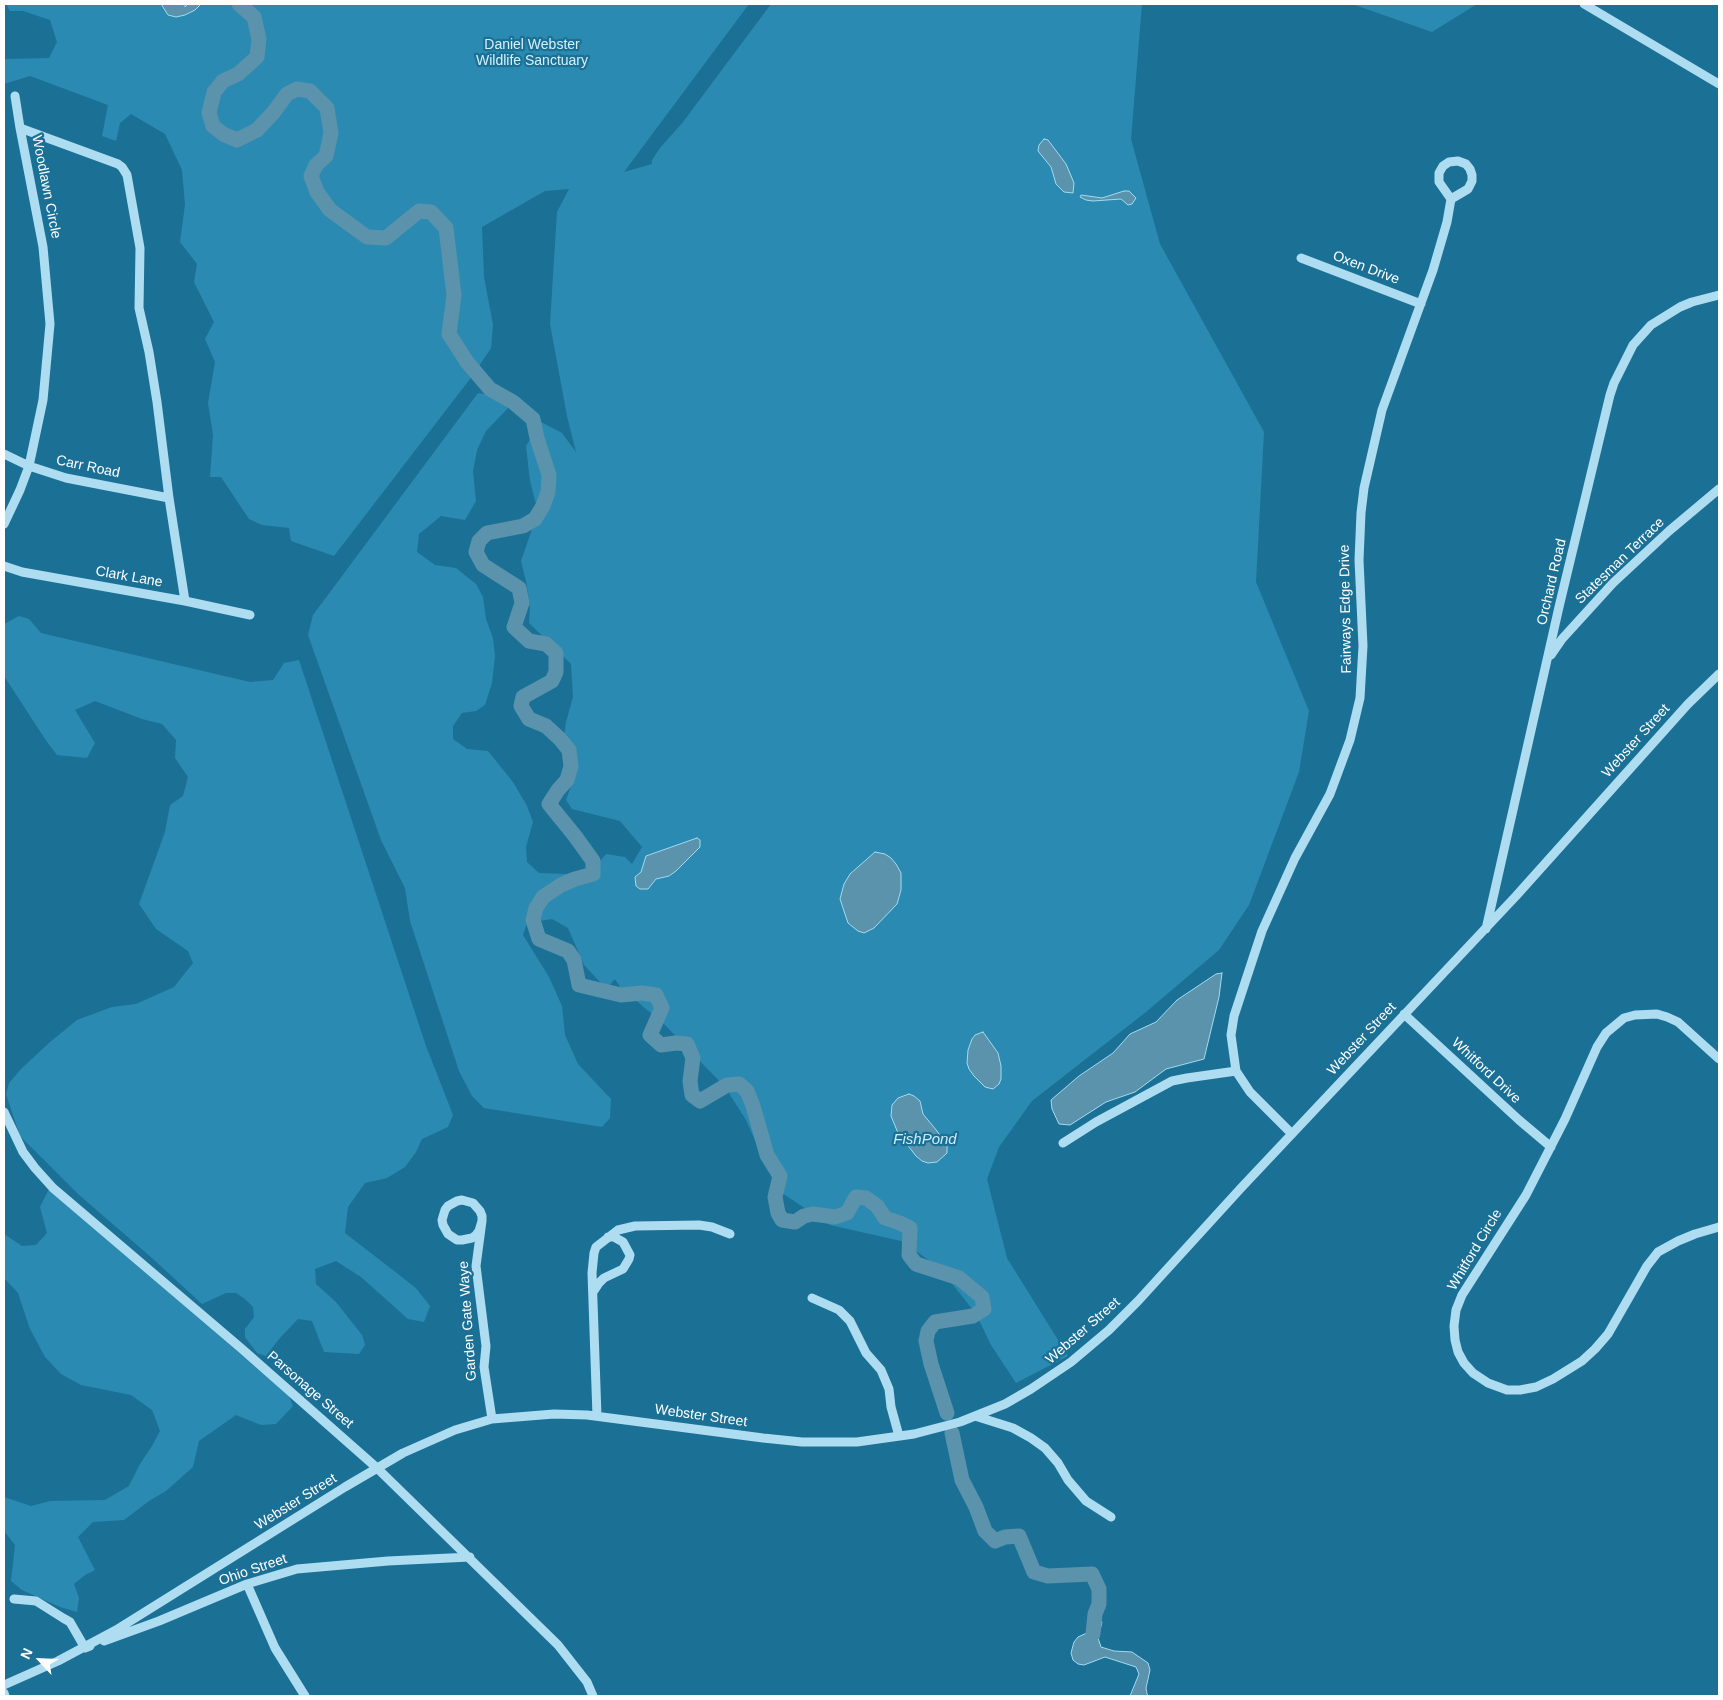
<!DOCTYPE html>
<html>
<head>
<meta charset="utf-8">
<style>
  body { margin:0 }
  #map { position:relative; width:1723px; height:1700px; overflow:hidden; background:#1b7096; font-family:Arial,sans-serif }
  canvas { display:block }
  .frame { position:absolute; inset:0; border:5px solid #fff; pointer-events:none }
  .north { position:absolute; left:15px; top:1635px; width:50px; height:50px; -webkit-text-stroke:4px #1b7096; paint-order:stroke; rotate:295deg; font-size:14px; font-weight:700; line-height:20px; text-align:center; color:#fff }
  .north::after { content:''; display:block; margin:auto; width:18px; height:22px; background:#fff; clip-path:polygon(50% 0,100% 100%,50% 72%,0 100%) }
</style>
</head>
<body>
<div id="map">
<canvas width="1723" height="1700"></canvas>
<div class="frame"></div>
<div class="north">N</div>
</div>
<script>
const context = document.querySelector('canvas').getContext('2d');
context.lineJoin = 'round';
function paint(path, color) { context.fillStyle = color; context.fill(path, 'evenodd'); }
const shape = rows => new Path2D(rows.map(r => 'M' + r).join(''));
function trace(path, color, width, dash) { context.strokeStyle = color; context.lineWidth = width; context.lineCap = dash ? 'butt' : 'round'; context.setLineDash(dash || []); context.stroke(path); }
function write(font, color, halo, rows, align = 'center') {
  context.font = font + ' Arial,sans-serif'; context.lineWidth = 4.5; context.setLineDash([]); context.textBaseline = 'middle'; context.strokeStyle = halo; context.fillStyle = color; for (const [text, x, y, turn = 0] of rows) {
    context.save(); context.translate(x, y); context.rotate((+turn || 0) * Math.PI / 180); context.textAlign = isNaN(turn) ? turn : align; if (halo) context.strokeText(text, 0, 0); context.fillText(text, 0, 0); context.restore();
  }
}
paint(shape([
  [6,4,749,4,624,172,652,164,652,160,660,148,683,122,771,4,1142,4,1131,139,1160,244,1264,432,1256,582,1309,711,1299,772,1249,905,1219,950,1146,1012,1032,1101,999,1147,987,1179,1007,1258,1068,1356,1016,1383,991,1345,976,1314,939,1267,901,1241,830,1225,782,1193,767,1167,746,1120,725,1087,665,1025,620,987,615,979,608,987,600,982,584,965,568,928,552,919,527,923,523,935,549,977,562,1006,565,1035,578,1064,611,1099,610,1118,602,1127,484,1108,472,1096,459,1071,410,921,405,888,381,840,308,635,313,615,478,393,496,396,510,406,486,431,477,450,473,471,476,501,465,520,441,516,419,534,417,552,435,565,456,568,476,584,483,597,486,619,493,638,495,656,492,683,485,705,476,711,462,713,453,726,453,739,467,749,488,751,513,782,527,806,533,822,526,847,527,862,539,873,565,874,592,871,606,854,625,857,632,864,642,847,620,821,572,809,566,800,576,772,564,736,566,722,573,697,571,664,529,623,530,608,526,581,521,561,538,512,530,481,526,446,541,422,562,433,576,452,567,416,550,324,557,212,569,189,545,191,482,227,484,277,493,325,491,348,473,375,334,556,291,541,289,528,262,525,249,519,221,477,210,477,213,435,208,403,215,362,205,339,214,322,194,282,197,264,180,242,185,205,182,170,165,134,131,114,120,123,116,141,102,136,108,105,30,76,4,84,4,59,49,58,57,42,50,20,23,11,10,11],
  [1352,4,1477,4,1432,32],
  [19,616,29,619,41,633,250,682,273,680,284,663,299,660,426,1046,453,1115,448,1127,422,1139,416,1152,405,1167,387,1178,365,1183,348,1207,345,1233,416,1288,430,1306,424,1322,408,1319,361,1277,336,1261,315,1269,316,1284,336,1302,362,1335,365,1345,359,1354,324,1352,312,1321,298,1319,279,1339,266,1356,257,1353,245,1337,245,1329,254,1317,253,1307,245,1299,236,1293,226,1293,202,1304,152,1258,78,1194,20,1136,6,1094,9,1083,21,1069,50,1042,77,1020,112,1007,136,1004,174,987,193,963,188,951,156,929,139,904,165,832,170,805,183,796,188,777,175,758,176,740,162,724,142,719,95,701,75,710,95,743,87,758,57,755,47,742,4,676,4,624],
  [49,1189,289,1396,293,1406,276,1424,261,1425,236,1415,199,1441,193,1467,166,1491,149,1501,124,1520,93,1522,78,1537,95,1570,85,1575,74,1584,79,1598,77,1612,60,1607,22,1590,11,1581,15,1545,4,1531,4,1497,31,1506,50,1501,105,1500,129,1486,140,1464,152,1446,160,1431,152,1410,131,1395,81,1385,61,1374,45,1357,30,1329,18,1293,4,1278,4,1234,22,1246,36,1245,47,1233,40,1207]
]), '#2b8ab2');
const water = shape([
  [161,4,185,4,185,7,188,4,201,4,195,10,185,15,176,17,168,15,161,4],
  [1044,139,1048,140,1066,164,1074,183,1073,193,1064,192,1056,184,1051,167,1038,151,1039,145,1044,139],
  [1124,191,1129,191,1136,198,1132,204,1128,205,1121,199,1093,201,1086,200,1080,197,1081,195,1102,198,1124,191],
  [697,838,700,840,700,847,676,871,669,876,656,879,648,889,640,889,636,886,635,877,641,872,646,856,697,838],
  [875,852,885,854,891,858,896,864,901,873,901,890,897,904,874,928,864,933,858,931,848,923,840,899,844,884,850,874,875,852],
  [1222,973,1219,997,1204,1059,1166,1069,1135,1092,1106,1102,1070,1125,1059,1124,1052,1109,1051,1100,1079,1076,1113,1053,1130,1034,1156,1022,1177,1000,1216,974,1222,973],
  [983,1032,998,1053,1001,1066,1001,1079,999,1084,993,1089,985,1087,974,1076,969,1069,967,1063,968,1050,972,1039,975,1035,983,1032],
  [909,1094,914,1096,920,1101,923,1114,937,1131,947,1146,947,1153,937,1162,928,1163,922,1161,916,1156,898,1133,891,1116,892,1105,898,1098,909,1094],
  [1095,1614,1102,1622,1098,1638,1101,1647,1114,1651,1132,1652,1148,1663,1150,1670,1146,1688,1147,1694,1149,1696,1130,1696,1139,1674,1136,1667,1105,1657,1084,1665,1078,1664,1073,1660,1071,1653,1074,1642,1078,1637,1089,1632,1095,1614]
]);
paint(water, '#5a93ab');
trace(water, '#a1dbf2', 1);
trace(shape([
  [239,4,254,17,259,39,257,57,238,74,223,81,214,92,209,113,213,126,223,134,237,140,257,130,273,113,287,94,297,89,310,91,327,108,331,133,326,156,316,165,311,176,317,192,330,210,367,237,386,238,419,211,431,212,446,228,454,295,449,334,467,362,490,389,513,402,533,419,537,438,549,475,548,492,543,506,535,519,523,526,487,533,479,541,476,552,483,565,519,588,522,603,514,627,529,641,546,644,556,653,556,672,552,681,523,697,521,706,529,719,546,726,560,739,569,750,571,766,567,780,558,790,549,804,575,836,593,861,593,874,575,879,561,885,543,897,536,908,533,920,539,939,568,951,574,960,579,985,621,995,642,993,656,995,662,1008,650,1035,661,1045,676,1043,687,1044,693,1058,690,1081,692,1095,700,1101,727,1085,739,1084,747,1091,753,1106,767,1155,780,1176,775,1197,778,1213,782,1220,795,1222,804,1216,813,1214,835,1217,847,1213,856,1197,866,1198,877,1206,885,1218,900,1223,910,1228,909,1255,916,1264,959,1278,982,1297,984,1309,973,1316,935,1322,928,1331,926,1341,931,1364,947,1413],
  [952,1433,962,1480,976,1507,985,1531,995,1541,1005,1537,1019,1536,1034,1572,1048,1576,1092,1574,1099,1589,1099,1604,1095,1614,1093,1634]
]), '#5a93ab', 15);
trace(shape([
  [1584,4,1719,84],
  [15,96,20,128],
  [1301,258,1421,304],
  [4,454,29,466,66,478,169,498],
  [4,524,20,490,29,466,43,400,50,324,43,247,20,128,118,164,122,167,127,175,140,248,139,308,149,352,157,402,169,498,185,601],
  [4,566,22,572,185,601,250,615],
  [1551,655,1562,639,1613,583,1669,531,1719,489],
  [1486,929,1559,607,1610,395,1614,383,1633,345,1651,325,1680,307,1692,302,1719,295],
  [1404,1014,1519,1120,1551,1147],
  [1719,1059,1678,1022,1667,1017,1657,1014,1635,1015,1624,1018,1606,1033,1597,1047,1565,1119,1526,1195,1462,1295,1456,1310,1454,1326,1455,1340,1458,1352,1464,1363,1473,1373,1488,1383,1507,1390,1520,1390,1536,1387,1553,1379,1582,1361,1595,1349,1608,1334,1647,1266,1658,1252,1678,1241,1695,1234,1719,1227],
  [4,1112,23,1152,35,1168,53,1188,242,1349,377,1468,558,1645,587,1682,593,1696],
  [1292,1134,1250,1092,1236,1071,1231,1035,1234,1016,1262,931,1295,858,1330,794,1350,740,1360,698,1363,646,1359,560,1361,513,1364,488,1382,410,1433,270,1447,222,1451,199,1439,182,1439,173,1443,166,1449,162,1458,161,1466,164,1470,169,1472,175,1472,181,1468,189,1451,199],
  [1063,1143,1096,1122,1172,1081,1187,1078,1236,1071],
  [482,1221,479,1231,476,1235,472,1238,462,1240,457,1240,448,1234,443,1225,442,1220,445,1210,448,1206,457,1201,462,1200,473,1203,480,1211,482,1216,482,1221,476,1266,486,1346,484,1367,492,1419],
  [593,1292,599,1283,604,1278,623,1269,629,1259,630,1255,623,1242,614,1237,608,1237],
  [812,1298,839,1310,850,1321,866,1353,881,1370,889,1389,891,1407,899,1436],
  [597,1416,592,1273,594,1253,596,1247,618,1230,635,1226,699,1225,712,1227,730,1234],
  [975,1416,1013,1428,1031,1438,1045,1448,1058,1463,1068,1480,1086,1501,1111,1517],
  [247,1584,275,1648,305,1696],
  [14,1599,36,1601,63,1618,70,1622,85,1648,90,1646],
  [104,1641,159,1621,247,1584,297,1569,388,1561,470,1557],
  [4,1685,58,1661,116,1630,345,1487,403,1453,455,1430,492,1419,554,1414,587,1415,763,1438,802,1442,857,1442,914,1434,960,1422,1005,1404,1031,1389,1071,1362,1109,1330,1138,1301,1241,1188,1516,896,1688,704,1719,674],
  [4,1693,5,1696]
]), '#aedcf0', 9);
write('14px', '#d5f0fb', '#1b7096', [
  ["Daniel Webster",532,45],
  ["Wildlife Sanctuary",532,61]
]);
write('14px', '#fff', '#1b7096', [
  ["Woodlawn Circle",46,187,79],
  ["Oxen Drive",1366,268,21],
  ["Carr Road",88,467,12],
  ["Statesman Terrace",1620,561,-44],
  ["Clark Lane",129,577,10],
  ["Orchard Road",1552,582,-77],
  ["Fairways Edge Drive",1346,609,-91],
  ["Webster Street",1636,741,-48],
  ["Webster Street",1362,1039,-47],
  ["Whitford Drive",1486,1071,43],
  ["Whitford Circle",1475,1250,-59],
  ["Garden Gate Waye",468,1321,-94],
  ["Webster Street",1083,1331,-41],
  ["Parsonage Street",310,1390,41],
  ["Webster Street",701,1416,8],
  ["Webster Street",296,1502,-32],
  ["Ohio Street",253,1570,-19]
]);
write('italic 15px', '#cfedf9', '#1b7096', [
  ["FishPond",925,1140]
]);
</script>
</body>
</html>
